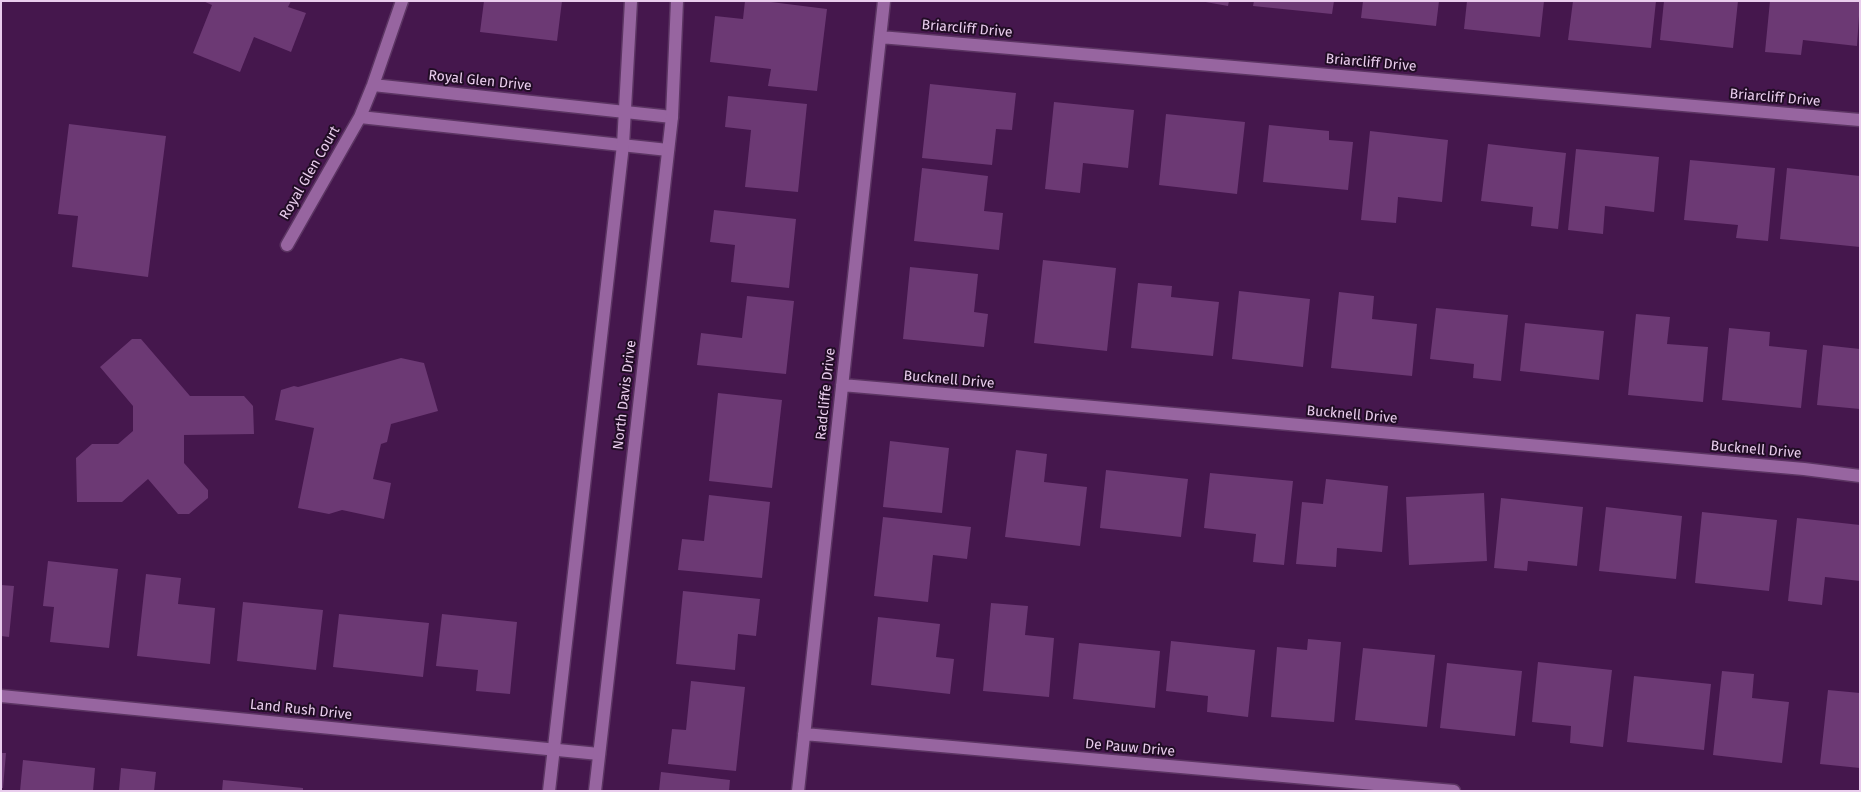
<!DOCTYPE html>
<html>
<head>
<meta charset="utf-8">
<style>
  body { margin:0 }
  #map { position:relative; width:1861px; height:792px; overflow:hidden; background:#45174d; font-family:"Fira Sans",sans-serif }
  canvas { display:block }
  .frame { position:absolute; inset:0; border:2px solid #e9cded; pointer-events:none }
</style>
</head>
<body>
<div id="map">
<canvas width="1861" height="792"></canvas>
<div class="frame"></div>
</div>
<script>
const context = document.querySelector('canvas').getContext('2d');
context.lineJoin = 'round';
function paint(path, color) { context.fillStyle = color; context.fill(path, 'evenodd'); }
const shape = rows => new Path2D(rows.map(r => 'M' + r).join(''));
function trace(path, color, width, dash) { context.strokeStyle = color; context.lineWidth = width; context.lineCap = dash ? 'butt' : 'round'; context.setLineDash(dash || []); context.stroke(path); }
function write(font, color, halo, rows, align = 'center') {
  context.font = font + ' "Fira Sans",sans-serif'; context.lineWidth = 4; context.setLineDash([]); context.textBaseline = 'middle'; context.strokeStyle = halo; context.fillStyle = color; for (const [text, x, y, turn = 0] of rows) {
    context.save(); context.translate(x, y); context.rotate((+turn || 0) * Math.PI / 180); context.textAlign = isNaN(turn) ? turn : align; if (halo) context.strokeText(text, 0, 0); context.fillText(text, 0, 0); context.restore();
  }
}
paint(shape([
  [203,1,291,1,288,7,306,13,291,52,254,37,240,72,193,53,212,5],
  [484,1,562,1,557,41,480,32],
  [745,1,763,1,827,9,817,91,768,86,771,69,710,62,715,16,743,19],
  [1200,1,1229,1,1228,6],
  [1254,1,1334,1,1332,14,1253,6],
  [1363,1,1439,1,1436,26,1361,18],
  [1467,1,1544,1,1540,37,1464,29],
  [1573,1,1656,1,1651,48,1568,40],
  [1664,1,1738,1,1733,48,1660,40],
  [1770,1,1860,1,1857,46,1803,40,1801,55,1765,52],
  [930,84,1016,93,1012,130,996,129,992,165,922,158],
  [728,96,807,104,798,192,745,187,751,130,725,127],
  [1054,102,1134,110,1128,168,1083,163,1080,193,1045,189],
  [1166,114,1245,122,1237,194,1159,185],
  [69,124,166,136,148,277,72,267,78,216,58,214],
  [1269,125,1329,131,1329,140,1353,142,1348,190,1263,182],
  [1370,131,1448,140,1442,202,1398,197,1396,223,1361,220],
  [1488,144,1566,153,1558,229,1531,226,1533,207,1481,201],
  [1576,149,1659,157,1654,212,1605,206,1603,234,1568,230],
  [1690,160,1775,168,1768,241,1736,238,1738,225,1684,220],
  [922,168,988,176,984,211,1003,213,999,250,914,241],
  [1787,168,1860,176,1860,247,1780,239],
  [714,210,796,219,789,288,731,282,735,245,710,242],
  [1043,260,1116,268,1107,351,1034,343],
  [910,267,978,274,974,312,988,314,984,347,903,339],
  [1138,283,1172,286,1171,297,1219,302,1213,356,1131,348],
  [1239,291,1310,299,1303,367,1232,359],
  [1339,292,1374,296,1372,319,1417,324,1412,376,1331,368],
  [747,296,794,301,786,374,697,365,701,333,742,338],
  [1436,308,1508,315,1501,381,1473,378,1474,364,1430,359],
  [1636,314,1670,317,1667,344,1708,347,1703,402,1628,395],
  [1525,323,1604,331,1599,380,1520,371],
  [1729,328,1770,332,1769,346,1807,350,1801,408,1722,400],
  [132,339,141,339,190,396,244,396,253,406,254,434,184,435,184,463,208,490,208,498,189,514,178,514,148,479,122,502,77,502,76,458,92,444,118,444,133,431,133,406,100,367],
  [1823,345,1860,349,1860,409,1817,405],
  [401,358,424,363,438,411,391,424,387,442,381,444,373,479,391,483,384,519,342,510,329,514,298,508,314,428,275,420,281,390,294,386,298,387],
  [718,393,782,400,772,488,709,481],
  [890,441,949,448,942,513,883,507],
  [1016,450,1047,454,1044,482,1087,487,1080,546,1005,537],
  [1106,470,1188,479,1181,537,1100,528],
  [1210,473,1293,481,1284,565,1253,562,1256,534,1204,528],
  [1326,479,1388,486,1382,552,1337,548,1336,567,1296,564,1302,502,1323,504],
  [1484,493,1487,561,1409,565,1406,497],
  [709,495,770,502,762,578,678,570,682,539,704,541],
  [1501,498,1583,507,1577,566,1528,561,1527,571,1494,568],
  [1606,507,1682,516,1676,579,1599,571],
  [1702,512,1777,520,1769,591,1695,583],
  [883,517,971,527,967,559,933,555,928,602,874,596],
  [1797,518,1860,525,1860,581,1825,577,1822,605,1788,601],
  [48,561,118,569,109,648,50,642,54,607,43,606],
  [146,574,181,578,178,604,215,608,210,664,137,656],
  [1,585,14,586,9,637,1,636],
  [683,591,760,599,756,636,738,634,735,670,676,664],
  [243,602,323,610,316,670,237,661],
  [991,603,1028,606,1025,635,1054,638,1049,697,983,691],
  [339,614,429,623,423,677,333,667],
  [442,614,517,622,510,694,476,691,478,670,436,666],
  [878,617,940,624,936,657,954,659,950,694,871,685],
  [1308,639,1341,642,1334,722,1271,717,1277,647,1307,650],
  [1171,641,1255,650,1248,717,1207,712,1208,696,1166,691],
  [1079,643,1160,651,1155,708,1073,699],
  [1363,648,1435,655,1427,727,1355,720],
  [1538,662,1612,670,1603,747,1570,743,1571,726,1532,722],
  [1447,663,1522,671,1515,736,1440,728],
  [1722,671,1754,674,1752,698,1789,702,1782,763,1713,755],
  [1634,676,1711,684,1704,750,1627,742],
  [691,681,745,687,736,771,668,764,672,729,686,730],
  [1828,690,1860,693,1860,768,1820,764],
  [1,753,6,753,3,788,1,788],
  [23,760,95,768,93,791,20,791],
  [121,768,156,772,154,791,119,791],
  [661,772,730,780,729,791,659,791],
  [223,780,303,788,303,791,222,791]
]), '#6c3974');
const minor = shape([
  [880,37,1860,120],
  [373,85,672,117],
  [360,117,668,150],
  [287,245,360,117,373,85,402,1],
  [842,385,1804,469,1860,476],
  [1,696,599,754],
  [804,734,1454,791],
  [798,791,884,1]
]);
const tertiary = shape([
  [549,791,623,145,631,1],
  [595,791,672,117,677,1]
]);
trace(minor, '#5c3563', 15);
trace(tertiary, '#5c3563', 15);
trace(minor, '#9765a0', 12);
trace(tertiary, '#9765a0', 12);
write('14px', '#e9cded', '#210d25', [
  ["Briarcliff Drive",967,29,5],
  ["Briarcliff Drive",1371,63,5],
  ["Royal Glen Drive",480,81,6],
  ["Briarcliff Drive",1775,98,5],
  ["Royal Glen Court",310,173,-60],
  ["Bucknell Drive",949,380,5],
  ["Radcliffe Drive",826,394,-84],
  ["North Davis Drive",625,395,-83],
  ["Bucknell Drive",1352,415,5],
  ["Bucknell Drive",1756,450,5],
  ["Land Rush Drive",301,710,6],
  ["De Pauw Drive",1130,748,5]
]);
</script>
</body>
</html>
